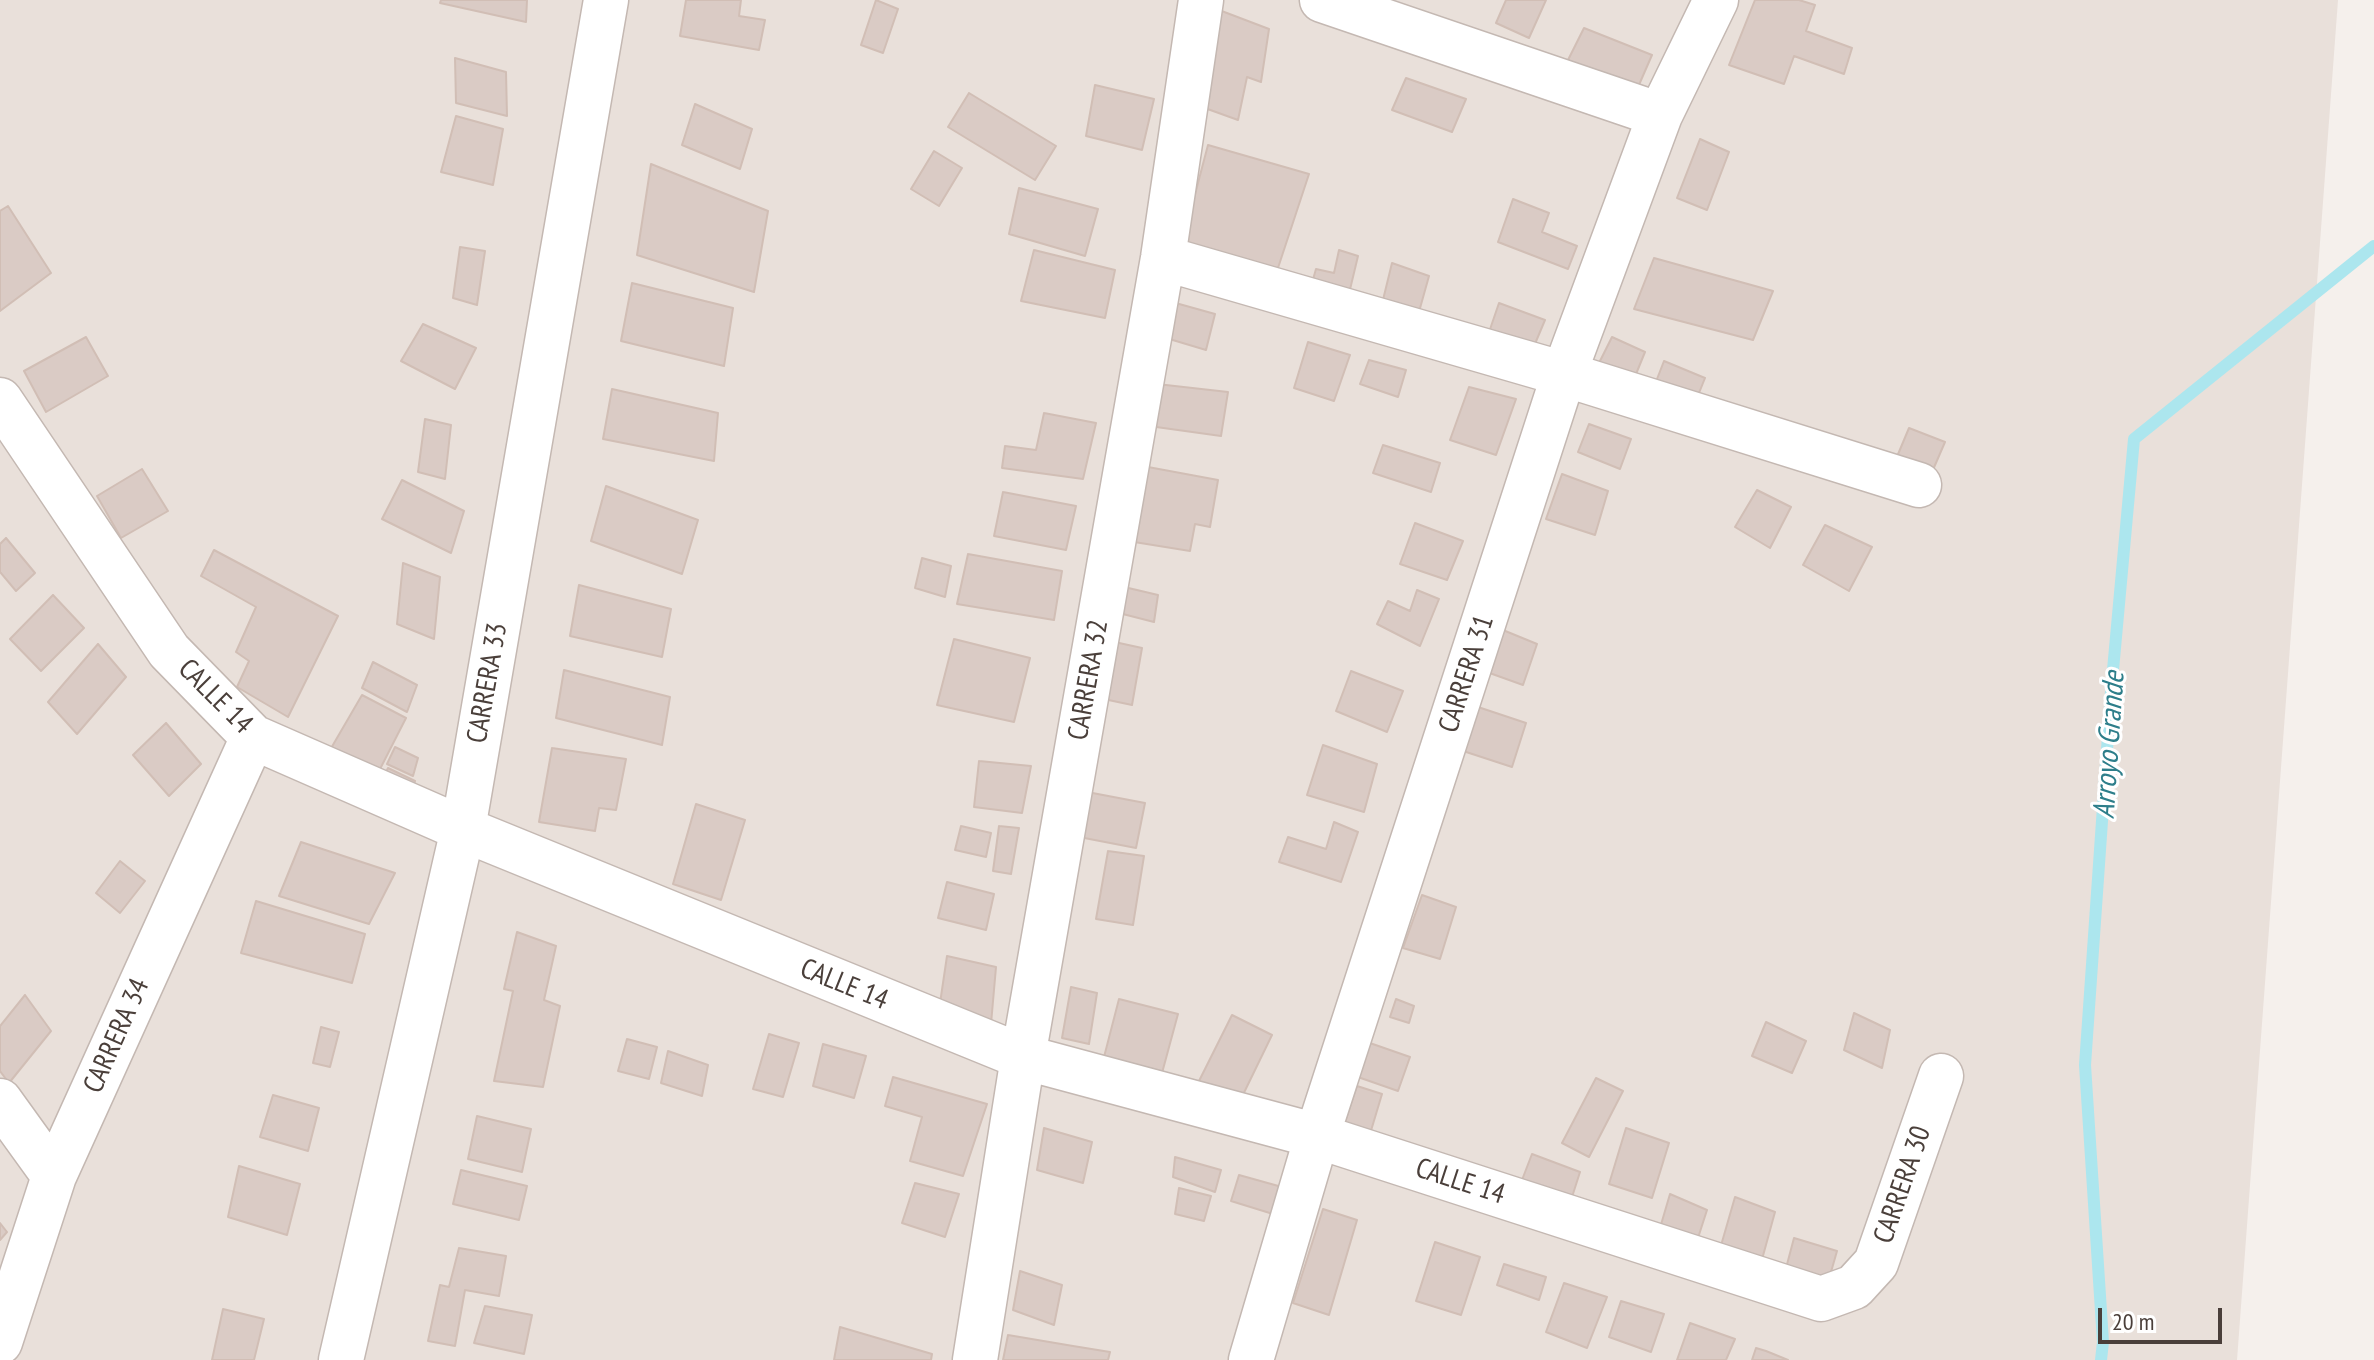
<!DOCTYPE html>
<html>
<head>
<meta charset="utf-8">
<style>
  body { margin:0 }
  #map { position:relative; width:2374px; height:1360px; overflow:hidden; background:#f5f0ec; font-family:"PT Sans Narrow",sans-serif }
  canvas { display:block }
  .scale { position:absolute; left:2098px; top:1308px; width:124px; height:36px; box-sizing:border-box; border:4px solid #4a3f3a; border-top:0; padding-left:10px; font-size:24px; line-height:28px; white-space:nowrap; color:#4a3f3a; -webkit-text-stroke:6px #fff; paint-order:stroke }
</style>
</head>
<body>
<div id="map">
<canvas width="2374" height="1360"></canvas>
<div class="scale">20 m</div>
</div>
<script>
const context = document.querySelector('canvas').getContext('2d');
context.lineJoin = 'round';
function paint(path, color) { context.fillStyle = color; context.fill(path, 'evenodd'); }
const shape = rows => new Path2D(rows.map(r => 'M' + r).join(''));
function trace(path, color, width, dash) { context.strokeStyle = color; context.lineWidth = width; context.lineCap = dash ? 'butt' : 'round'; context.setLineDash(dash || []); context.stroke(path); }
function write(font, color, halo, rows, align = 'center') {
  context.font = font + ' "PT Sans Narrow",sans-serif'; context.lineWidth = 6; context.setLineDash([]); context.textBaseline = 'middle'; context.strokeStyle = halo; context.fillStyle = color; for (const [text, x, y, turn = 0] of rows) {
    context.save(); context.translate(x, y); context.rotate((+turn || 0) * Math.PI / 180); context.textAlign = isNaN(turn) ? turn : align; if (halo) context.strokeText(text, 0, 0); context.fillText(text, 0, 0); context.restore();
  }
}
paint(shape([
  [0,0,2338,0,2237,1360,0,1360]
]), '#e9e0da');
trace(shape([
  [2101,1360,2103,1342,2085,1065,2111,692,2134,439,2374,246]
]), '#ace6ee', 12);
const building = shape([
  [441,0,527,0,526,22,440,3,441,0],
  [686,0,741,0,739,16,765,20,759,50,680,36,686,0],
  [876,0,898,9,883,53,861,45,876,0],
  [1506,0,1546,0,1529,38,1496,23,1506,0],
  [1755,0,1799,0,1815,5,1806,31,1852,48,1844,74,1794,56,1784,84,1729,65,1755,0],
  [1219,10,1269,29,1261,82,1247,77,1238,120,1202,107,1219,10],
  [1584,28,1652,55,1635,94,1565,66,1584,28],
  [455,58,506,72,507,116,456,103,455,58],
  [1406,78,1466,99,1452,132,1392,110,1406,78],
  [1095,85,1154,99,1142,150,1086,136,1095,85],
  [969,93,1056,146,1035,180,948,127,969,93],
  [695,104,752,129,740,169,682,145,695,104],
  [456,116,503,129,493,185,441,172,456,116],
  [1700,139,1729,152,1707,210,1677,198,1700,139],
  [1208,145,1309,174,1274,280,1182,255,1188,221,1208,145],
  [934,151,962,168,939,206,911,189,934,151],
  [651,164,768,211,754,292,637,255,651,164],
  [1019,188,1098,209,1085,256,1009,234,1019,188],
  [1513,199,1549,213,1542,232,1577,246,1568,269,1498,242,1513,199],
  [8,206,51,273,0,311,0,211,8,206],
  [460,247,485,251,477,305,453,298,460,247],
  [1034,250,1115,270,1105,318,1021,301,1034,250],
  [1339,250,1358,256,1347,302,1310,290,1316,269,1334,273,1339,250],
  [1654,258,1773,291,1753,340,1634,309,1654,258],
  [1392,263,1429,276,1417,319,1381,308,1392,263],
  [632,283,733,308,724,366,621,341,632,283],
  [1172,302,1215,314,1206,350,1166,338,1172,302],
  [1499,303,1545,320,1524,370,1486,341,1499,303],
  [423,324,476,348,455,389,401,361,423,324],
  [86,337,108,376,46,412,24,371,86,337],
  [1612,337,1645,352,1625,401,1586,389,1612,337],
  [1308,342,1350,355,1334,401,1294,388,1308,342],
  [1369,360,1406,370,1398,397,1360,384,1369,360],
  [1664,361,1705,378,1693,408,1652,392,1664,361],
  [1157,384,1228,392,1221,436,1149,426,1157,384],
  [1469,387,1516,399,1496,455,1450,440,1469,387],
  [612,389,718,413,714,461,603,439,612,389],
  [1044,413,1096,423,1083,479,1002,468,1005,446,1036,450,1044,413],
  [425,419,451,425,445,479,418,472,425,419],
  [1589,424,1631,439,1620,469,1578,452,1589,424],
  [1909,428,1945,442,1926,486,1891,471,1909,428],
  [1383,445,1440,463,1431,492,1373,473,1383,445],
  [1148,467,1218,480,1210,527,1195,524,1190,551,1128,541,1148,467],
  [142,469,168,511,121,538,97,496,142,469],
  [1562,474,1608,491,1595,535,1546,519,1562,474],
  [402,480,464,511,451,553,382,519,402,480],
  [606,486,698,520,682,574,591,541,606,486],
  [1757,490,1791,507,1770,548,1735,527,1757,490],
  [1003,492,1076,506,1066,550,994,536,1003,492],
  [1415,523,1463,541,1447,580,1400,564,1415,523],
  [1825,525,1872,547,1849,591,1803,565,1825,525],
  [6,538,35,573,16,591,0,572,0,544,6,538],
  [214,550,338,616,288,717,237,687,249,661,236,652,256,607,201,576,214,550],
  [968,554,1062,571,1054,620,957,604,968,554],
  [922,558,951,566,945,597,915,588,922,558],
  [403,563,440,577,434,639,397,624,403,563],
  [579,585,671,609,662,657,570,636,579,585],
  [1120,586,1158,595,1154,622,1115,612,1120,586],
  [1417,590,1439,599,1420,646,1377,624,1388,601,1410,611,1417,590],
  [53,595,84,628,41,671,10,639,53,595],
  [1498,628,1537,644,1523,685,1484,671,1498,628],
  [954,639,1030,658,1014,722,937,705,954,639],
  [1110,641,1142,648,1132,705,1099,698,1110,641],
  [98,644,126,677,77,734,48,702,98,644],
  [373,662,417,685,407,712,362,688,373,662],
  [564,670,670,697,662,745,556,718,564,670],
  [1351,671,1403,691,1387,732,1336,711,1351,671],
  [362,695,406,718,378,773,330,750,362,695],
  [1472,705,1526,723,1512,767,1457,749,1472,705],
  [166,723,201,764,169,796,133,755,166,723],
  [1323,745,1377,764,1364,812,1307,795,1323,745],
  [395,747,418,758,413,776,387,764,395,747],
  [552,748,626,759,616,810,599,808,595,831,539,822,552,748],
  [979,761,1031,766,1022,813,974,807,979,761],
  [388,768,415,781,410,798,381,783,388,768],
  [1082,791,1145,803,1136,848,1074,836,1082,791],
  [696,804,745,820,721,900,673,884,696,804],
  [1334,822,1358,832,1341,882,1279,862,1288,837,1326,849,1334,822],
  [961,826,991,833,986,857,955,850,961,826],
  [999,826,1019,828,1011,874,993,871,999,826],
  [301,842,395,873,369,924,279,896,301,842],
  [1108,851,1144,856,1133,925,1096,919,1108,851],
  [120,861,145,881,120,913,96,893,120,861],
  [947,882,994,894,986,930,938,918,947,882],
  [1422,895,1456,907,1440,959,1403,948,1422,895],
  [256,901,365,934,352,983,241,953,256,901],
  [517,932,556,946,544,1000,560,1006,543,1087,494,1081,513,991,504,989,517,932],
  [947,956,996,967,991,1024,939,1010,947,956],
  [1071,987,1097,993,1089,1044,1062,1038,1071,987],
  [25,995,51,1031,9,1083,0,1071,0,1026,25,995],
  [1119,999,1178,1014,1162,1073,1104,1057,1119,999],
  [1396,999,1414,1006,1409,1023,1390,1017,1396,999],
  [1854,1013,1890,1030,1882,1068,1844,1050,1854,1013],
  [1232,1015,1272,1035,1238,1105,1197,1085,1232,1015],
  [1766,1022,1806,1041,1792,1073,1752,1056,1766,1022],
  [321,1027,339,1032,330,1067,313,1063,321,1027],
  [769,1034,799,1043,783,1097,753,1089,769,1034],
  [627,1039,657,1047,649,1079,618,1071,627,1039],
  [1367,1042,1410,1057,1398,1091,1355,1076,1367,1042],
  [823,1044,866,1056,854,1098,813,1086,823,1044],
  [668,1051,708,1065,702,1096,661,1083,668,1051],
  [893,1077,987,1104,963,1176,910,1161,922,1117,885,1106,893,1077],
  [1596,1078,1623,1091,1589,1157,1562,1143,1596,1078],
  [1357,1086,1382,1094,1367,1144,1341,1134,1357,1086],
  [273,1095,319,1108,308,1151,260,1137,273,1095],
  [477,1116,531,1129,522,1172,468,1159,477,1116],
  [1044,1128,1092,1142,1083,1183,1037,1170,1044,1128],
  [1626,1128,1669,1143,1652,1198,1609,1184,1626,1128],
  [1532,1154,1580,1172,1572,1197,1522,1180,1532,1154],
  [1175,1157,1221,1170,1215,1192,1173,1177,1175,1157],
  [239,1166,300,1184,287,1235,228,1217,239,1166],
  [461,1170,527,1186,519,1220,453,1204,461,1170],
  [1239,1175,1282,1187,1273,1214,1231,1201,1239,1175],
  [915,1183,959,1194,945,1237,902,1223,915,1183],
  [1179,1188,1211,1196,1204,1221,1175,1214,1179,1188],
  [1670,1194,1707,1210,1697,1241,1660,1228,1670,1194],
  [1735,1197,1775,1212,1761,1263,1720,1249,1735,1197],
  [1323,1209,1357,1220,1329,1315,1293,1303,1323,1209],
  [0,1223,7,1232,0,1240,0,1223],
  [1794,1238,1837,1251,1827,1286,1785,1272,1794,1238],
  [1435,1242,1480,1257,1461,1315,1416,1301,1435,1242],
  [459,1248,506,1256,499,1296,465,1290,455,1346,428,1341,440,1285,449,1287,459,1248],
  [1504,1264,1546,1277,1539,1300,1497,1285,1504,1264],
  [1020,1271,1062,1285,1054,1325,1013,1310,1020,1271],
  [1564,1283,1607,1297,1587,1348,1546,1332,1564,1283],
  [1621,1301,1664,1314,1651,1352,1609,1337,1621,1301],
  [485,1306,532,1315,524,1354,474,1343,485,1306],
  [223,1309,264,1319,254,1360,212,1360,223,1309],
  [1690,1323,1735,1339,1726,1360,1677,1360,1690,1323],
  [840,1327,932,1354,931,1360,834,1360,840,1327],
  [1008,1335,1073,1346,1110,1352,1108,1360,1003,1360,1008,1335],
  [1756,1348,1766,1351,1788,1360,1752,1360,1756,1348]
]);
paint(building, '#dacbc5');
trace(building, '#d1beb5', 2);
const minor = shape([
  [1322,0,1660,115],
  [1163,258,1564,374,1919,485],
  [0,400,169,651,253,737,463,829,1023,1057,1317,1136,1821,1299,1854,1287,1876,1263,1941,1076],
  [0,1101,54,1176],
  [0,1342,54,1176,253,737],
  [341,1360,463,829,606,0],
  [975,1360,1023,1057,1163,258,1201,0],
  [1251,1360,1317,1136,1564,374,1660,115,1716,0]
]);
trace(minor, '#c4b8b2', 47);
trace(minor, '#fff', 44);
write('28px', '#4a3f3a', '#fff', [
  ["CARRERA 31",1467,674,-72],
  ["CARRERA 32",1089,680,-80],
  ["CARRERA 33",488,683,-80],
  ["CALLE 14",215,697,45],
  ["CALLE 14",844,985,22],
  ["CARRERA 34",117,1036,-66],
  ["CALLE 14",1460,1182,18],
  ["CARRERA 30",1903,1185,-71]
]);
write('italic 30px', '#2d7e8a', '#fff', [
  ["Arroyo Grande",2110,745,-86]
]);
</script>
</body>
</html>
